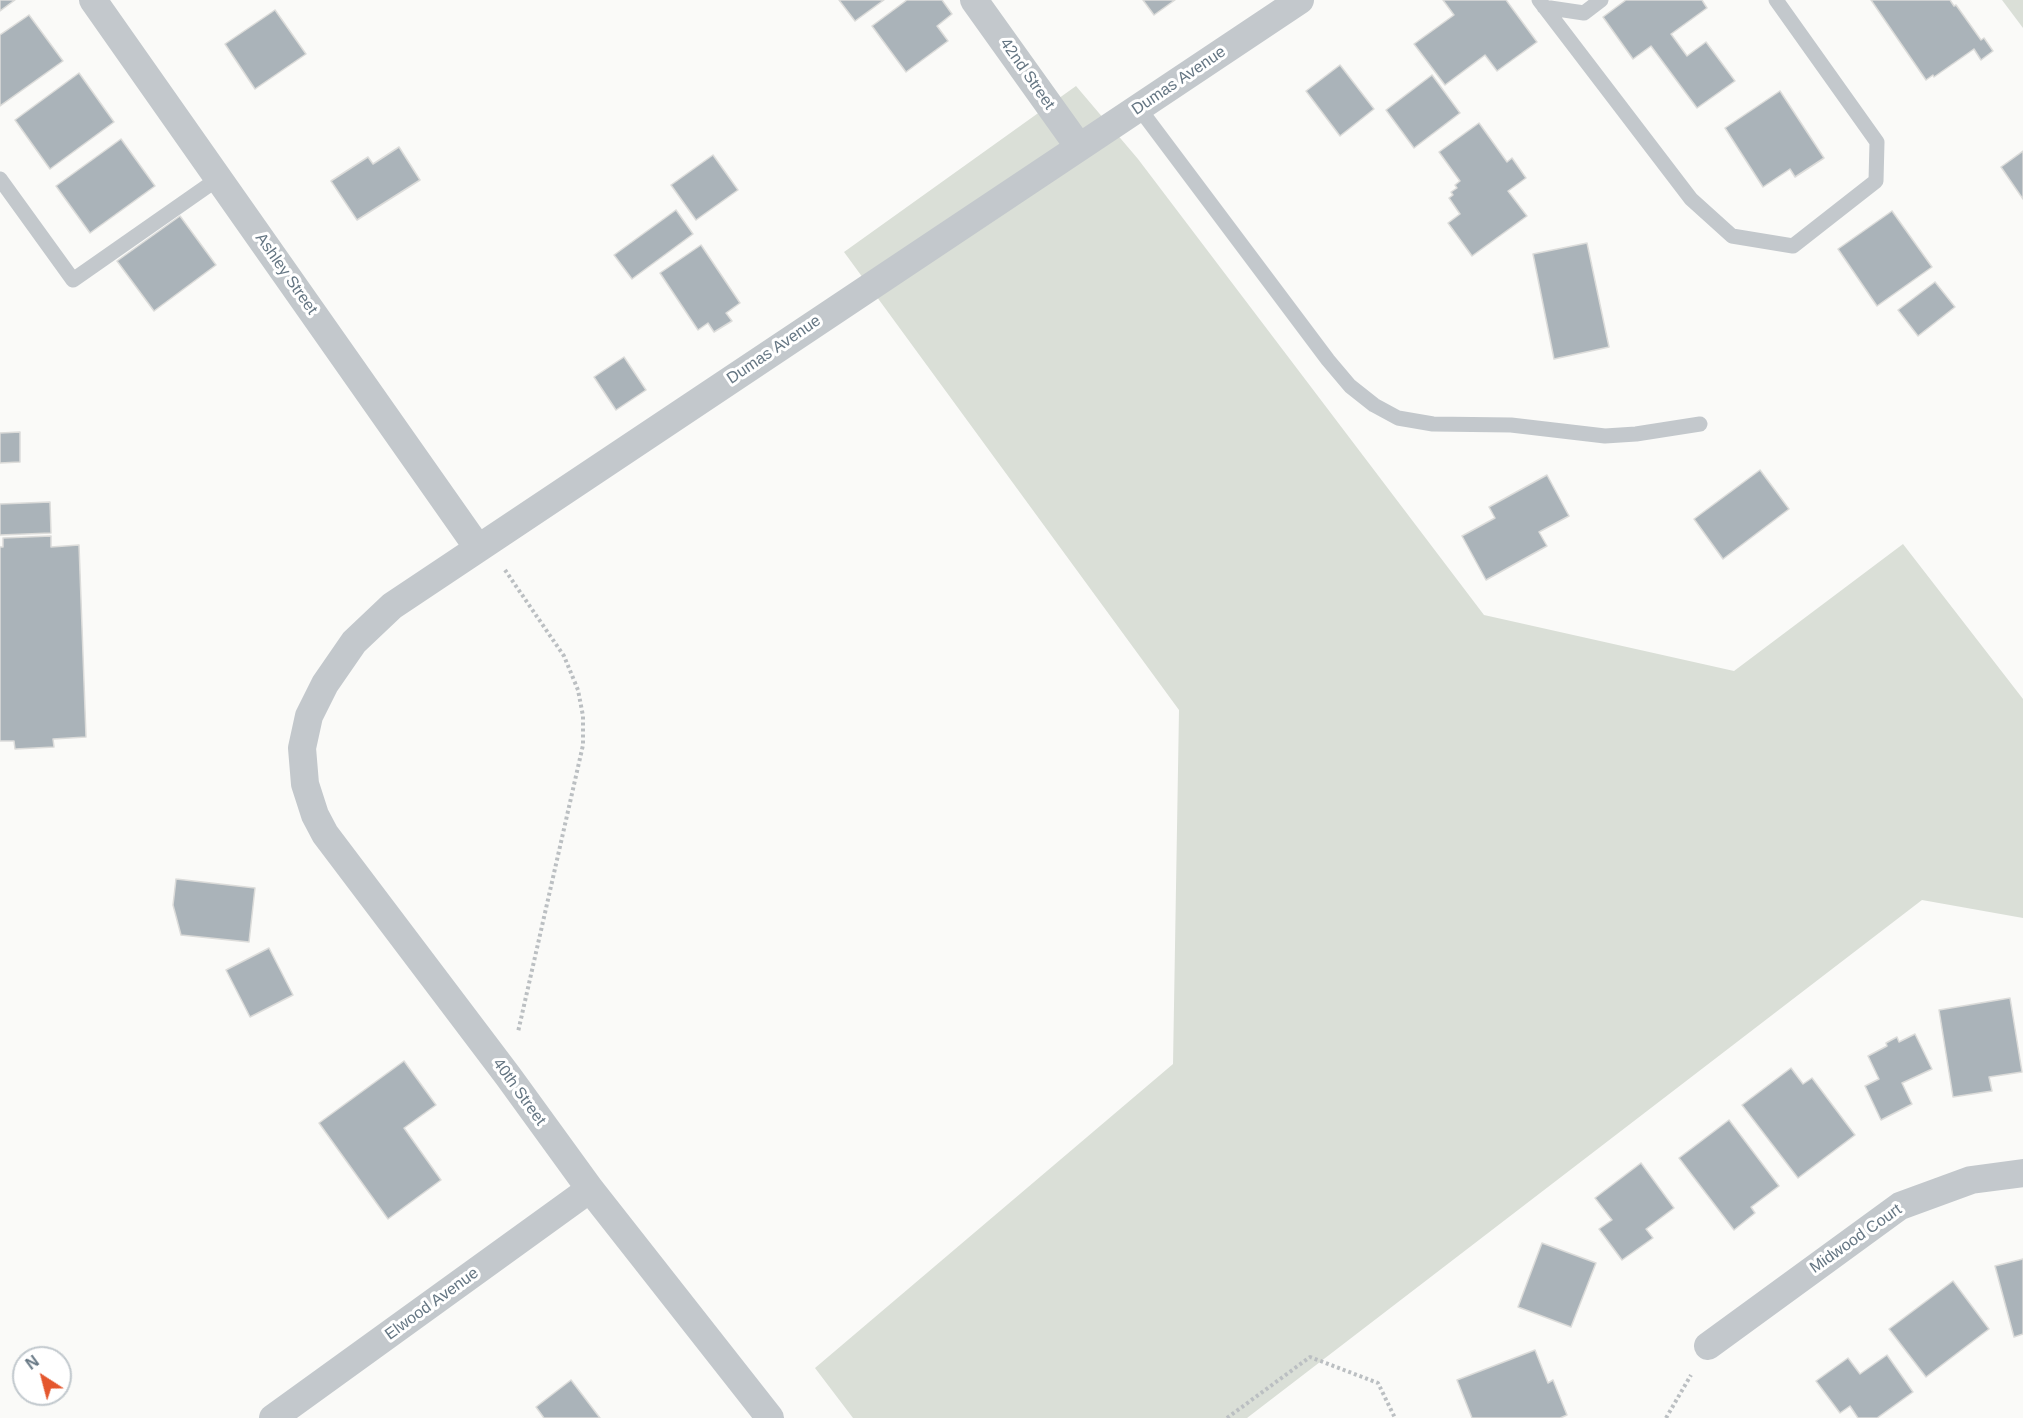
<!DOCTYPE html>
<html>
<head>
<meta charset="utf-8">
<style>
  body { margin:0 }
  #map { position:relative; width:2023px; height:1418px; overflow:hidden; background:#fafaf8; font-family:Helvetica,sans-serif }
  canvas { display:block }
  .north { position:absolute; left:12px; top:1346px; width:60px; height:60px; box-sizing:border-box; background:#fff; border:2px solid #c1c8cd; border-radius:50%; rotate:324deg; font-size:16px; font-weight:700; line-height:24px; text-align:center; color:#657683 }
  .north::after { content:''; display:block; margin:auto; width:21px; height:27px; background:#e4572e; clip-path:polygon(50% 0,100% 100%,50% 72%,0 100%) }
</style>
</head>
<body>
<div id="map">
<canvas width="2023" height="1418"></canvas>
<div class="north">N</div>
</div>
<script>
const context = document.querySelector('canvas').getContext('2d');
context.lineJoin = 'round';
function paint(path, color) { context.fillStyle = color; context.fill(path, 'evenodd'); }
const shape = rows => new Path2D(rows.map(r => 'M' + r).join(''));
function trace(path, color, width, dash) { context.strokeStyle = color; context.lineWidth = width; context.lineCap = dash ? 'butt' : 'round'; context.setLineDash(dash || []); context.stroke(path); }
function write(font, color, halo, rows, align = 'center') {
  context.font = font + ' Helvetica,sans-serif'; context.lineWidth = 6; context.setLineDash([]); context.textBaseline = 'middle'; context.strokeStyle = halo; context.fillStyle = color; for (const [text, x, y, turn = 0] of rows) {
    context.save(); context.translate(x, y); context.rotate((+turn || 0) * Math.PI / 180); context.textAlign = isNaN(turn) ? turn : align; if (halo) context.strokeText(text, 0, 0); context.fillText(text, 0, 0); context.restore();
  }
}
paint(shape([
  [2002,0,2023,0,2023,28],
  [1076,86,1138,159,1484,615,1734,671,1903,544,2023,699,2023,918,1922,900,1247,1418,853,1418,815,1368,1173,1064,1179,710,844,252]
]), '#dadfd7');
const building = shape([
  [0,0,15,0,0,11,0,0],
  [839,0,884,0,855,21,839,0],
  [907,0,942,0,952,14,937,26,948,41,906,72,872,26,907,0],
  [1143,0,1175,0,1154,15,1143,0],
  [1443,0,1506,0,1537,42,1497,71,1485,55,1445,85,1414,44,1454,15,1443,0],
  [1626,0,1702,0,1707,8,1671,34,1687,56,1706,42,1735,81,1697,108,1651,46,1633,59,1603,17,1626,0],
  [1871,0,1950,0,1954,6,1956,5,1981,40,1984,38,1993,51,1981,60,1974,49,1934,77,1933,75,1926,80,1871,0],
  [275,10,306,54,255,89,225,44,275,10],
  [29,15,63,61,0,106,0,35,29,15],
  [1340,65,1374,109,1340,136,1306,91,1340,65],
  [79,73,114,122,50,169,15,120,79,73],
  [1432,75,1460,113,1414,148,1386,110,1432,75],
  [1780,91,1824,158,1795,177,1790,169,1763,187,1725,128,1780,91],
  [1479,123,1507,162,1512,158,1526,178,1508,191,1527,216,1472,256,1448,223,1460,214,1449,198,1453,195,1451,192,1457,188,1455,185,1460,181,1439,152,1479,123],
  [121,139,155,186,90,233,56,186,121,139],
  [399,147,420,180,357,220,331,181,368,157,373,164,399,147],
  [2023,151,2023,199,2001,167,2023,151],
  [713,155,738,190,696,220,671,185,713,155],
  [676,210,693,234,632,279,614,255,676,210],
  [1892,211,1932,267,1877,306,1838,249,1892,211],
  [180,216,216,265,154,311,117,261,180,216],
  [1587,243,1609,347,1554,359,1533,254,1587,243],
  [701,245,740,303,726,313,732,321,714,332,708,323,698,330,660,273,701,245],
  [1935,282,1955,307,1918,336,1898,310,1935,282],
  [624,357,646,390,616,410,594,377,624,357],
  [20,432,20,462,0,463,0,433,20,432],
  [1760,470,1789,509,1723,559,1694,519,1760,470],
  [1547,475,1569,516,1539,532,1547,546,1486,580,1462,536,1495,518,1489,507,1547,475],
  [50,502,51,533,0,535,0,504,50,502],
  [51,536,51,547,79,545,86,737,53,739,54,747,15,749,14,741,0,741,0,547,3,547,3,538,51,536],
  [176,879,255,888,249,942,181,935,173,905,176,879],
  [269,948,293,995,250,1017,226,970,269,948],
  [2010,998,2022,1072,1989,1077,1992,1091,1953,1097,1939,1010,2010,998],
  [1915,1034,1932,1069,1902,1083,1912,1104,1881,1120,1865,1086,1879,1079,1868,1056,1887,1046,1886,1043,1897,1037,1899,1042,1915,1034],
  [404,1061,436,1105,404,1128,441,1180,388,1219,319,1123,404,1061],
  [1791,1068,1803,1084,1812,1078,1855,1135,1798,1178,1742,1105,1791,1068],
  [1729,1120,1779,1186,1751,1207,1755,1213,1734,1230,1679,1158,1729,1120],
  [1641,1163,1674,1208,1646,1229,1653,1238,1622,1260,1599,1229,1612,1220,1595,1198,1641,1163],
  [1542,1243,1596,1263,1571,1327,1518,1307,1542,1243],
  [2023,1259,2023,1334,2014,1337,1995,1266,2023,1259],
  [1953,1281,1989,1329,1926,1377,1889,1329,1953,1281],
  [1535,1350,1548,1383,1553,1380,1567,1415,1560,1418,1472,1418,1457,1380,1535,1350],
  [1887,1355,1913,1392,1877,1418,1858,1418,1850,1406,1840,1413,1816,1381,1848,1358,1860,1374,1887,1355],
  [571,1380,600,1418,544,1418,536,1407,571,1380]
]);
paint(building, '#aab3b9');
trace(building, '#dcdcda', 1.5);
trace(shape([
  [505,570,564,656,578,690,583,716,583,745,518,1032],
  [1227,1418,1310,1357,1378,1383,1395,1418],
  [1666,1418,1691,1375]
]), '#bbbfc2', 4, [3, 3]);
trace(shape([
  [1539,0,1691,199,1732,236,1793,246,1876,181,1877,142,1776,0],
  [1544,7,1584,13,1601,0],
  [1139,108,1328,360,1350,386,1374,405,1398,418,1433,424,1511,425,1605,436,1636,434,1700,424],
  [0,179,73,280,219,178]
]), '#c3c8cc', 15);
trace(shape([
  [93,0,478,548],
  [974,0,1079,147],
  [1708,1346,1900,1206,1971,1180,2023,1173],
  [273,1418,590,1189],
  [770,1418,590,1189,508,1076,325,834,315,815,305,784,302,748,309,716,325,684,354,642,392,606,1300,0]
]), '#c3c8cc', 28);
write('16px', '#657683', '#fff', [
  ["42nd Street",1027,74,55],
  ["Dumas Avenue",1179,81,-34],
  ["Ashley Street",286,274,55],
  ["Dumas Avenue",774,350,-34],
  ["40th Street",519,1092,54],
  ["Midwood Court",1856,1239,-35],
  ["Elwood Avenue",432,1304,-36]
]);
</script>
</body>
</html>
